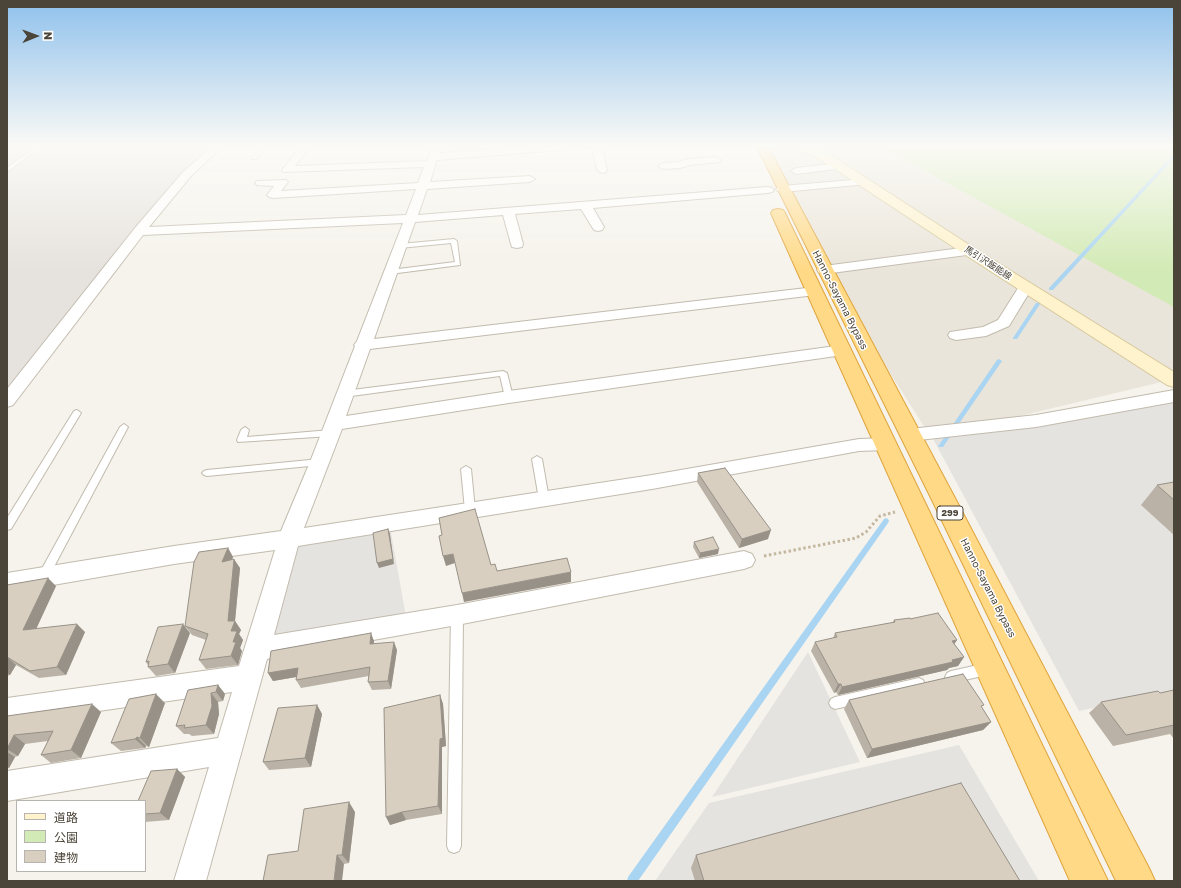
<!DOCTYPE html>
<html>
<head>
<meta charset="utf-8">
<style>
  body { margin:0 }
  #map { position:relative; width:1181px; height:888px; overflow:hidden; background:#f6f3ec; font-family:"Golos Text","Noto Sans JP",sans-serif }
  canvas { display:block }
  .frame { position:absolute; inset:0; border:8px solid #4b4439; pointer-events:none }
  .legend { position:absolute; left:16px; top:800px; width:130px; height:72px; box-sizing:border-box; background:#fff; border:1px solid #b7b4b0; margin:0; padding:5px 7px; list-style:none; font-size:12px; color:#4b4439 }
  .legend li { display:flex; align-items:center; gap:8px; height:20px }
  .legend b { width:20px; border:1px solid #b7b4b0 }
  .north { position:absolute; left:16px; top:16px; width:40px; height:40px; -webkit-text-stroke:3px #fff; paint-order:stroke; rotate:89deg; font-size:11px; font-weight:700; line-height:16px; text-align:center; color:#4b4439 }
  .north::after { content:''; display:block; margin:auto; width:14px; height:18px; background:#4b4439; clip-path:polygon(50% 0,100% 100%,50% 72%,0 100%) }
</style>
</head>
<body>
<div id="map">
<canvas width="1181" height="888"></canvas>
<div class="frame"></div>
<ul class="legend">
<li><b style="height:5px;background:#fff3cd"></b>道路</li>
<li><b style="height:11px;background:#d2eab5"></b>公園</li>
<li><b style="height:11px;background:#d8cfc1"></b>建物</li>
</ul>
<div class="north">N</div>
</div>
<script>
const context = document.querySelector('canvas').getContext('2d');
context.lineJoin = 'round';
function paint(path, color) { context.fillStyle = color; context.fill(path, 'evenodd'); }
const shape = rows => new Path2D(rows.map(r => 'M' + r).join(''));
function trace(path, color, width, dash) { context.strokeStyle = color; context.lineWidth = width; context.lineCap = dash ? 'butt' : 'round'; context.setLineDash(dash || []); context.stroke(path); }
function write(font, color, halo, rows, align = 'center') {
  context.font = font + ' "Golos Text","Noto Sans JP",sans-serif'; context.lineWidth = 3; context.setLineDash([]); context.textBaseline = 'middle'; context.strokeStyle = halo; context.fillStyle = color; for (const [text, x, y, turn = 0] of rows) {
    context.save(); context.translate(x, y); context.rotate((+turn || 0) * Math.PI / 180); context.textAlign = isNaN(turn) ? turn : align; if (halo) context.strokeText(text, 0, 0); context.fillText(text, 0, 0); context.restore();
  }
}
paint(shape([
  [757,147,1174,147,1174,379,982,425,927,431,824,270,774,173]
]), '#eae5da');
paint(shape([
  [7,147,215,147,190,171,7,392]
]), '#e6e2dd');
paint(shape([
  [912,147,1174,147,1174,307,887,150]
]), '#d2eab5');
paint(shape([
  [1174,399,1174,691,1079,711,931,435],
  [390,527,406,617,295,636,274,634,299,542],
  [808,652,860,762,712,797],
  [959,745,1039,881,655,881,709,803]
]), '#e5e3e0');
paint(shape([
  [1173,155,1174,155,1174,158,1053,290,1049,290,1049,288,1173,155],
  [1036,303,1040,303,1040,304,1017,339,1013,339,1013,338,1036,303],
  [999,359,1002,361,943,447,939,447,938,446,939,445,997,360,999,359],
  [886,518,888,519,889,521,888,523,638,881,627,881,628,877,884,519,886,518]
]), '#a9d4f2');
const service = shape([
  [36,147,40,147,7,172,7,168,36,147],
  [263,147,267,147,256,159,252,159,252,157,263,147],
  [454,239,457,241,460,265,390,274,387,272,390,270,455,262,451,243,400,248,397,246,400,244,454,239],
  [503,371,507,373,513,397,509,400,505,397,500,376,344,397,340,394,344,391,503,371],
  [77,410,81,413,11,529,7,530,7,518,74,411,77,410],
  [124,424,128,427,47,580,43,582,39,580,38,577,39,574,120,427,124,424],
  [245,427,249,430,247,437,331,430,335,433,331,436,238,442,237,440,241,430,245,427],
  [537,456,542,459,549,499,547,502,544,503,541,502,539,499,532,459,537,456],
  [320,459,325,462,320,465,207,476,204,475,202,473,204,471,207,470,320,459],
  [466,466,471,469,475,510,474,513,470,514,466,513,465,510,461,469,466,466],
  [457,610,461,611,463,615,461,846,459,851,454,853,449,851,447,846,451,615,453,611,457,610],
  [987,663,991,665,993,669,991,673,987,675,951,683,947,681,945,677,947,673,951,671,987,663],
  [919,678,923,680,925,684,923,688,919,690,835,709,831,707,829,703,831,699,835,697,919,678]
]);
const minor = shape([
  [212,147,222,147,191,176,149,227,406,215,416,189,273,198,269,197,267,195,274,186,257,185,255,183,257,181,286,180,288,182,281,191,418,183,424,167,283,172,282,170,300,147,310,147,295,166,427,161,432,147,442,147,440,153,529,147,567,147,562,150,437,160,430,182,530,176,535,179,530,182,427,189,418,215,768,187,772,188,774,190,772,192,768,193,593,208,604,227,602,230,598,231,594,230,581,209,515,214,523,244,522,247,517,248,512,247,511,244,503,215,415,222,374,339,815,287,820,288,822,291,820,294,815,295,370,349,346,416,509,391,843,345,849,347,851,350,849,353,843,355,509,403,342,429,304,528,652,475,859,439,886,438,893,439,896,444,893,449,886,450,859,451,652,489,298,546,274,635,457,605,744,551,752,554,755,560,752,566,744,569,457,625,267,659,206,881,174,881,209,767,7,801,7,771,218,738,232,692,7,724,7,698,239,666,275,550,174,564,7,593,7,573,174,546,281,531,310,462,355,346,354,345,357,341,403,223,143,235,13,405,7,407,7,389,135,228,183,172,212,147],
  [592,147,602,147,607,170,606,172,602,173,597,170,592,147],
  [716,157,721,160,720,162,690,165,680,168,663,169,658,166,663,163,679,162,688,159,716,157],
  [840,163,845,166,844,168,796,174,791,171,796,168,840,163],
  [864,179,870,182,868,184,782,192,778,191,776,189,778,187,782,186,864,179],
  [969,247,974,248,976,251,974,254,824,274,819,273,817,270,819,267,824,266,969,247],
  [1025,284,1030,285,1032,288,1009,326,986,336,956,340,950,338,948,335,950,332,983,327,998,320,1020,285,1025,284],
  [1174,390,1174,402,1036,427,910,441,903,439,901,435,903,431,910,429,1036,415,1174,390]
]);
const secondary = shape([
  [795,147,811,147,823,150,974,248,1174,372,1174,387,1167,385,964,254,815,156,797,149,795,147]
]);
const trunk = shape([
  [757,147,768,147,955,498,1149,868,1155,881,1116,881,931,498,757,147],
  [778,209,783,210,785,213,1108,881,1070,881,771,213,773,210,778,209]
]);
trace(service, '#c2bbae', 2);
trace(minor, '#c2bbae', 2);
trace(secondary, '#d6c79b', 2);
trace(trunk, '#e0a43c', 2);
trace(shape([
  [764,556,856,538,866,532,880,516,895,512]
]), '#c4b79f', 3, [2.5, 2.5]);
paint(service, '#fff');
paint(minor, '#fff');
paint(secondary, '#fff3cd');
paint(trunk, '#ffd985');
paint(shape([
  [698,473,768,539,739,548,697,482],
  [1174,482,1174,535,1141,505,1157,485],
  [694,542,718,554,699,558,693,547],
  [228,548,233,557,232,559,240,568,235,621,241,630,239,634,243,640,240,648,242,651,238,665,206,669,199,660,206,640,192,635,185,626],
  [7,585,56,586,36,629,85,632,66,675,39,678,16,665,10,675,7,676],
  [910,619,957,640,954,644,964,657,958,666,949,668,947,670,838,695,836,692,834,693,811,651,815,642,833,638,835,633,892,623,894,620],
  [190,633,175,673,156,676,148,667,148,665,146,662],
  [374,641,374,644,397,650,391,689,372,690,368,682,369,676,301,688,296,680,296,677,273,681,268,673],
  [218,685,225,694,223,701,218,702,219,714,214,734,192,736,189,734,184,734,176,726],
  [1174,690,1174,739,1170,734,1113,746,1089,713,1101,702,1160,693],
  [440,695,443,704,446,746,442,747,442,814,406,820,390,825],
  [849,700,982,708,991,722,983,730,867,758,844,709],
  [165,703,149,747,146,746,145,748,121,751,111,743],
  [317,705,322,714,311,767,269,770,263,762],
  [101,712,81,758,51,763,41,755,48,741,25,744,18,756,15,757,9,768,7,768,7,716],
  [177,769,185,777,169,820,145,822,145,801],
  [355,812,349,863,344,864,298,851],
  [696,855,1020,881,695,881,691,868]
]), '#bab2a6');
paint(shape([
  [388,529,390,534,394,564,379,568,377,563],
  [771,530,768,539,739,548,742,539],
  [228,548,233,557,227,571,222,562],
  [719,549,718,554,699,558,700,553],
  [453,554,455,563,446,566,443,556],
  [234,559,240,568,235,621,241,630,239,634,243,640,240,648,242,651,238,665,231,656,233,642,231,631,228,621],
  [571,572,571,582,464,602,462,593],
  [48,578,56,586,32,638,23,630],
  [77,624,85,632,66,675,57,667],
  [183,624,190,633,175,673,168,664],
  [371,633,374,641,374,652,370,644],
  [957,640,951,649,952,641],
  [394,642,397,650,391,689,388,681],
  [7,657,16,665,10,675,7,673],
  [964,657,958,666,949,668,947,670,838,695,842,687],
  [298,668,302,676,273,681,268,673],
  [838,684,841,684,836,692,834,693],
  [218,685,225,694,223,701,216,692],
  [211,693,218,702,219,714,214,734,206,725],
  [156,694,165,703,149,747,140,738],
  [440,695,443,704,446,746,442,747,442,814,438,806],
  [92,704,101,712,81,758,71,750],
  [317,705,322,714,311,767,305,758],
  [991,722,983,730,867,758,872,749],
  [14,735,25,744,18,756,7,749],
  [137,737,146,746,145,748,135,739],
  [7,752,15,757,9,768,7,766],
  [177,769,185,777,169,820,160,813],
  [349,802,355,812,349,863,342,855],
  [402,812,406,820,390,825,386,817],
  [337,855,344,864,342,881,334,881]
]), '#979187');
const building = shape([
  [725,468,771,530,742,539,698,473,725,468],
  [1174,482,1174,500,1157,485,1174,482],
  [475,509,491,565,495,564,497,571,567,558,571,572,462,593,453,554,443,556,439,536,442,535,439,518,475,509],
  [388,529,393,559,377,563,373,533,388,529],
  [713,537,719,549,700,553,694,542,713,537],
  [228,548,222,562,234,559,228,621,235,621,231,631,237,631,233,642,236,642,231,656,199,660,208,634,185,626,194,562,199,552,228,548],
  [48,578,23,630,77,624,57,667,30,671,7,657,7,585,48,578],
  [938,613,957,640,952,641,964,657,952,660,953,662,842,687,841,684,838,684,815,642,837,637,835,633,895,622,894,620,910,618,910,619,938,613],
  [183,624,168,664,148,667,149,661,146,662,158,627,183,624],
  [371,633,370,644,394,642,388,681,368,682,370,667,296,680,298,668,268,673,271,651,371,633],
  [963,674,984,705,981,706,991,722,872,749,849,700,963,674],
  [218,685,216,692,211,693,212,706,206,725,184,728,185,725,176,726,188,690,218,685],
  [1174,690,1174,725,1126,735,1101,702,1158,691,1160,693,1174,690],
  [156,694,140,738,137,737,135,739,111,743,129,699,156,694],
  [440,695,443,738,440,739,438,806,402,812,386,817,384,708,440,695],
  [92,704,71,750,41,755,53,731,14,735,7,749,7,716,92,704],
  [317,705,305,758,263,762,278,708,317,705],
  [177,769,160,813,145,814,145,801,138,801,151,771,177,769],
  [961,783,1020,881,704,881,696,855,961,783],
  [349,802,342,855,337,855,334,881,263,881,268,855,298,851,304,809,349,802]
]);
paint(building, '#d8cfc1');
trace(building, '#979187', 1);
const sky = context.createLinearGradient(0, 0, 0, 271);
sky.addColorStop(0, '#8fc1ec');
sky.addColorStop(0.54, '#fbfaf6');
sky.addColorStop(1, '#fbfaf600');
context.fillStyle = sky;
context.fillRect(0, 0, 1181, 271);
write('9px', '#4b4439', '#fff', [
  ["馬引沢飯能線",988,263,33]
]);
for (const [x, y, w] of [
  [950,513,26]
]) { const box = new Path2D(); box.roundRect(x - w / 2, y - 7, w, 14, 3); context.fillStyle = '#fff'; context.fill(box); trace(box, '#4b4439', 1); }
write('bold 9px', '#4b4439', null, [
  ["299",950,513]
]);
write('10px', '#4b4439', '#fff', [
  ["Hanno-Sayama Bypass",840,300,63],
  ["Hanno-Sayama Bypass",988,588,63]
]);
</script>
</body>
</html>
